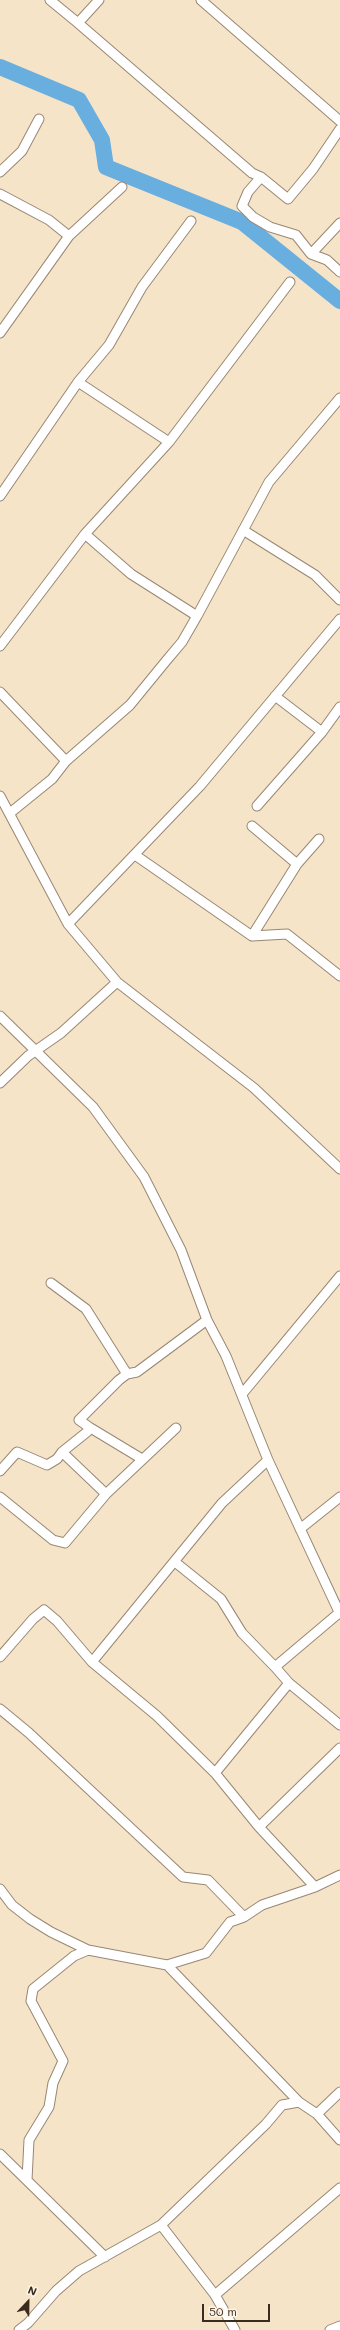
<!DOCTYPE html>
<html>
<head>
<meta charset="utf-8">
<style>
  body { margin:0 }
  #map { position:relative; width:340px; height:2330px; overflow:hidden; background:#f6e4c9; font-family:Mali,sans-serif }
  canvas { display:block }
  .north { position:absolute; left:8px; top:2282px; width:40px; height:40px; -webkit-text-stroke:3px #fcf5e5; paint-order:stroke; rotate:22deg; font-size:11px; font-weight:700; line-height:16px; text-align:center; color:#3b2a1e }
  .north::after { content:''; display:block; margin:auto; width:14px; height:18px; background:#3b2a1e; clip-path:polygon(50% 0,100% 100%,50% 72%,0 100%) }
  .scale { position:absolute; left:202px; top:2304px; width:68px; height:18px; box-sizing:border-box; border:2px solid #3b2a1e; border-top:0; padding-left:5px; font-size:12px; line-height:14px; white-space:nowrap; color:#3b2a1e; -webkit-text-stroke:3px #fcf5e5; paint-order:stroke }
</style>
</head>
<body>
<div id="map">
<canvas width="340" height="2330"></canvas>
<div class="north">N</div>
<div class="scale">50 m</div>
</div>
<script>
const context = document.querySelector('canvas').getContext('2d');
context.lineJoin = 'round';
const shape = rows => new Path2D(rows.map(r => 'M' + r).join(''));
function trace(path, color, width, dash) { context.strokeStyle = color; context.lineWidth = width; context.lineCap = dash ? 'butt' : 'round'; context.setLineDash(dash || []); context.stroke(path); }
trace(shape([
  [0,67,79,100,102,140,106,167,242,222,340,301]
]), '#68aedf', 16);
const minor = shape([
  [50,0,78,23],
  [99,0,78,23,252,173,261,177,288,199,313,169,340,129],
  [201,0,340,121],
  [0,172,22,151,39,119],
  [261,177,248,192,242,206,253,217,270,227,296,235,311,254,327,260,340,272],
  [0,194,49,220,69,236],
  [311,254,340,223],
  [0,333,69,236,122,187],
  [78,382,169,442],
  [0,496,78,382,109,345,142,287,191,221],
  [243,530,315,575,340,600],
  [85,534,131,574,197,616],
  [0,646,85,534,169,442,290,282],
  [0,692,66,761],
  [275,696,322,732],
  [0,796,68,924,117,982,254,1088,340,1169],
  [257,806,322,732,340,707],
  [10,813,52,779,66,761,130,705,166,661,182,642,197,616,269,482,340,398],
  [135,855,252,936,287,934,340,976],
  [297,864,319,839],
  [68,924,200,786,340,619],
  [252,936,297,864,252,826],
  [0,1016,93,1107,144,1177,181,1250,207,1320,226,1356,268,1460,340,1614],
  [0,1083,28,1056,61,1033,117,982],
  [51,1283,86,1309,127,1374],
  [242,1394,340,1276],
  [89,1427,142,1459],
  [62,1452,106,1494],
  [0,1471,17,1452,47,1465,57,1459,62,1452,87,1432,89,1427,79,1420,119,1380,127,1374,137,1372,207,1320],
  [0,1497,53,1540,65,1543,106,1494,176,1428],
  [300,1529,340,1497],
  [175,1562,221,1599,242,1633,275,1667,339,1613],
  [0,1657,33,1619,44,1610,57,1621,92,1662,157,1716,215,1773,259,1827,315,1887],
  [92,1662,222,1503,268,1460],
  [275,1667,289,1683,340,1725],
  [0,1709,29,1733,183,1877,208,1880,244,1917],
  [215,1773,289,1683],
  [259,1827,340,1748],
  [0,1889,12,1905,30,1919,51,1932,88,1950,167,1965,206,1953,230,1922,244,1917,262,1905,315,1887,340,1875],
  [167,1965,299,2102,317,2114,340,2140],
  [317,2114,340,2092],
  [0,2154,105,2257],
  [27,2180,29,2140,49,2107,53,2083,63,2061,31,2001,33,1989,74,1956,88,1950],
  [161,2225,215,2295,235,2330],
  [215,2295,340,2188],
  [19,2330,28,2323,56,2291,79,2271,161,2225,266,2124,282,2105,299,2102],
  [330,2330,340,2326]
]);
trace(minor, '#988774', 11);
trace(minor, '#fff', 9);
</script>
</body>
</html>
